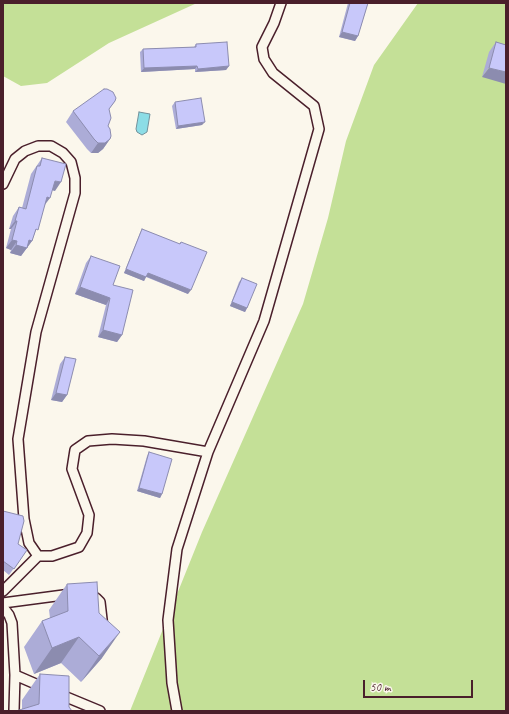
<!DOCTYPE html>
<html>
<head>
<meta charset="utf-8">
<style>
  body { margin:0 }
  #map { position:relative; width:509px; height:714px; overflow:hidden; background:#fbf7ec; font-family:Caveat,sans-serif }
  canvas { display:block }
  .frame { position:absolute; inset:0; border:4px solid #4a1f2b; pointer-events:none }
  .scale { position:absolute; left:363px; top:680px; width:110px; height:18px; box-sizing:border-box; border:2px solid #4a1f2b; border-top:0; padding-left:5px; font-size:12px; line-height:14px; white-space:nowrap; color:#4a1f2b; -webkit-text-stroke:3px #fbf7ec; paint-order:stroke }
</style>
</head>
<body>
<div id="map">
<canvas width="509" height="714"></canvas>
<div class="frame"></div>
<div class="scale">50 m</div>
</div>
<script>
const context = document.querySelector('canvas').getContext('2d');
context.lineJoin = 'round';
function paint(path, color) { context.fillStyle = color; context.fill(path, 'evenodd'); }
const shape = rows => new Path2D(rows.map(r => 'M' + r).join(''));
function trace(path, color, width, dash) { context.strokeStyle = color; context.lineWidth = width; context.lineCap = dash ? 'butt' : 'round'; context.setLineDash(dash || []); context.stroke(path); }
paint(shape([
  [3,3,197,3,109,43,47,83,21,86,3,76],
  [418,3,506,3,506,711,130,711,202,532,303,304,328,218,346,141,374,65]
]), '#c4e097');
const water = shape([
  [139,112,150,114,147,132,142,135,137,132,136,129,139,112]
]);
paint(water, '#8cdde6');
trace(water, '#72919b', 1);
const lane = shape([
  [3,184,15,159,25,151,38,146,51,146,63,153,71,162,75,178,75,193,36,332,18,439,24,519,29,543,38,556,3,591],
  [38,556,52,556,79,547,87,533,89,515,72,469,75,450,88,441,112,439,144,441,208,452],
  [88,593,96,598,100,602,103,628],
  [3,603,71,594],
  [3,607,9,615,12,623,15,675,14,710],
  [15,675,45,688],
  [59,694,100,711],
  [177,711,172,683,168,620,177,549,208,452,264,321,319,129,314,106,273,73,264,59,262,47,274,23,281,3]
]);
trace(lane, '#4a1f2b', 12);
trace(lane, '#fbf7ec', 9);
paint(shape([
  [348,3,368,3,358,36,355,41,339,37],
  [496,42,506,45,482,77,489,52],
  [196,44,229,66,226,70,195,72,195,69,141,72,140,52,143,49,194,47],
  [115,101,109,109,108,126,110,139,103,149,98,153,91,153,87,149,66,122,73,111],
  [175,102,202,125,176,129,172,106],
  [42,158,55,191,52,190,45,204,32,241,21,256,10,253,11,250,6,248,11,229,9,229,13,216,19,207,22,208,31,174],
  [142,229,179,244,181,242,188,294,146,277,144,281,124,273,140,233],
  [91,256,113,285,122,335,117,342,98,337,106,305,75,294,86,263],
  [242,278,247,308,245,312,230,306,239,282],
  [65,357,67,395,62,402,51,400,60,364],
  [149,452,162,494,160,498,137,491,147,456],
  [3,511,18,544,27,550,9,575,3,570],
  [67,584,102,658,81,682,61,663,34,674,24,647,42,621,50,618,49,610],
  [40,674,69,707,22,709,22,700]
]), '#acacd7');
paint(shape([
  [342,32,358,36,355,41,339,37],
  [197,66,195,69,141,72,144,68],
  [229,66,226,70,195,72,198,69],
  [489,68,506,72,506,84,482,77],
  [205,122,202,125,176,129,178,126],
  [110,139,103,149,98,153,91,153,98,143],
  [55,181,61,182,55,191,49,189],
  [47,197,50,198,44,206],
  [15,221,17,221,11,229,9,229],
  [12,240,17,241,11,250,6,248],
  [29,240,32,241,21,256,10,253,16,245],
  [126,269,146,277,144,281,124,273],
  [148,273,191,290,188,294,145,276],
  [80,287,110,298,106,305,75,294],
  [232,302,247,308,245,312,230,306],
  [103,330,122,335,117,342,98,337],
  [56,393,67,395,62,402,51,400],
  [139,488,162,494,160,498,137,491],
  [120,632,102,658,81,682,99,656],
  [79,637,61,663,34,674,52,648]
]), '#8c8caf');
const building = shape([
  [350,3,368,3,358,36,342,32,350,3],
  [227,42,229,66,198,69,197,66,144,68,143,49,196,47,196,44,227,42],
  [496,42,506,45,506,72,489,68,496,42],
  [104,89,107,89,113,92,116,98,115,101,109,109,111,118,108,126,110,129,111,136,110,139,105,143,98,143,94,139,73,111,104,89],
  [201,98,205,122,178,126,175,102,201,98],
  [42,158,66,164,61,182,55,181,50,198,47,197,38,230,36,229,32,241,29,240,27,248,16,245,17,241,12,240,17,221,15,221,19,207,26,209,37,166,40,166,42,158],
  [142,229,180,244,181,242,207,252,191,290,148,273,146,277,126,269,142,229],
  [91,256,120,266,113,285,133,290,122,335,103,330,110,298,80,287,91,256],
  [242,278,257,284,247,308,232,302,242,278],
  [65,357,76,359,67,395,56,393,65,357],
  [149,452,172,459,162,494,139,488,149,452],
  [3,511,23,516,24,521,18,544,27,550,14,569,3,561,3,511],
  [97,582,99,613,120,632,99,656,79,637,52,648,42,621,68,611,67,584,97,582],
  [40,674,69,676,69,707,72,711,16,711,39,704,40,674]
]);
paint(building, '#c8c8fa');
trace(building, '#8c8caf', 1);
</script>
</body>
</html>
